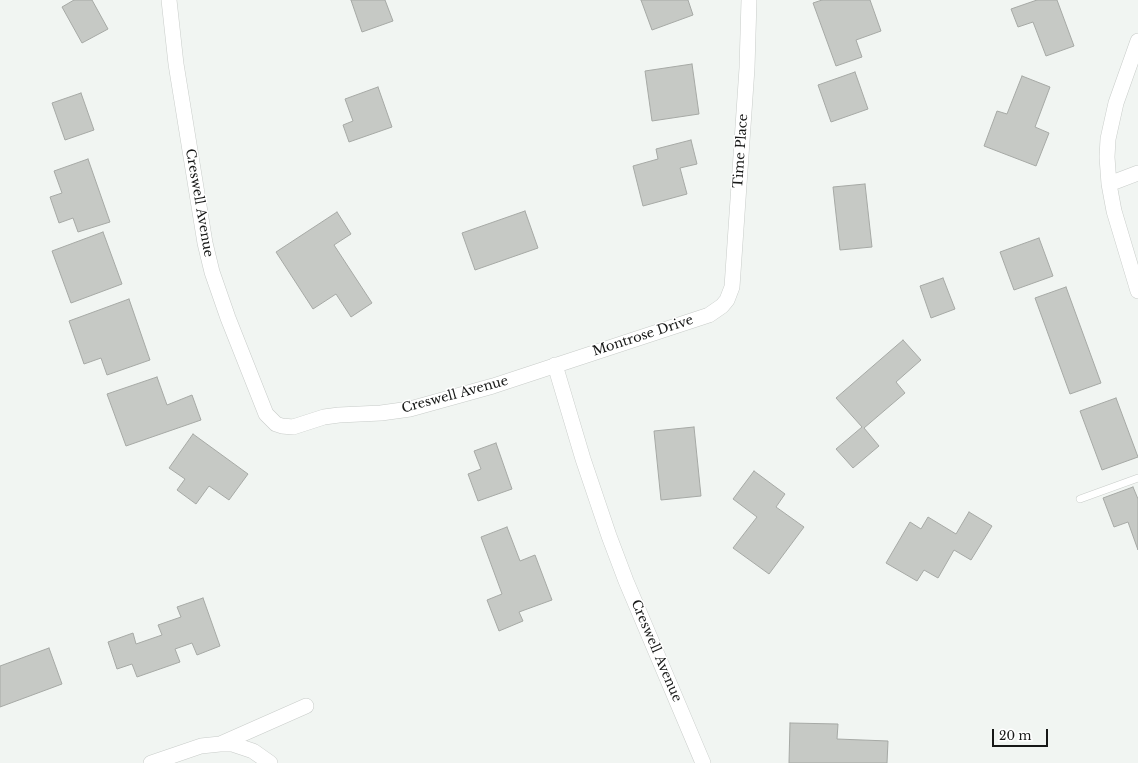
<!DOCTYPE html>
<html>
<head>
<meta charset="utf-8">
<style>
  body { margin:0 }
  #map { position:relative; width:1138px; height:763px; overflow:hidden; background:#f1f5f2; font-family:"Libre Baskerville",serif }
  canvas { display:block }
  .scale { position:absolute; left:992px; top:729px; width:56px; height:18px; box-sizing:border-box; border:2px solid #171817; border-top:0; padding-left:5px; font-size:12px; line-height:14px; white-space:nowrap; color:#171817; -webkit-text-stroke:3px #fff; paint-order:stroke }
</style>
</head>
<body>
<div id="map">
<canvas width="1138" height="763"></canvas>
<div class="scale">20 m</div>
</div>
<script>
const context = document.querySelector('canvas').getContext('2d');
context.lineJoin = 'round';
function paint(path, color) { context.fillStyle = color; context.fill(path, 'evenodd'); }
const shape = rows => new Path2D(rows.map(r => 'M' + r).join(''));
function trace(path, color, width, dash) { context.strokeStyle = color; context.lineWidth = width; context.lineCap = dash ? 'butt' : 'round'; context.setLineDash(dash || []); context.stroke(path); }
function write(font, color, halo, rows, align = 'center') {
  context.font = font + ' "Libre Baskerville",serif'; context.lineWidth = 3; context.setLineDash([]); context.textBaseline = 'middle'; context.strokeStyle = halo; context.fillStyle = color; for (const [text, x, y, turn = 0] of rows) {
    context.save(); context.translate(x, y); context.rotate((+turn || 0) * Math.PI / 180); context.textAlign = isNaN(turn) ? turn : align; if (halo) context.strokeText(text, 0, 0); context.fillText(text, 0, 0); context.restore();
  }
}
const building = shape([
  [74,0,92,0,108,29,82,43,62,7,74,0],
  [351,0,385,0,393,21,362,32,351,0],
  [641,0,688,0,693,15,652,30,641,0],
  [822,0,870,0,881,31,856,40,862,57,836,66,813,3,822,0],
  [1037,0,1057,0,1074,46,1046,56,1033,22,1018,27,1011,9,1037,0],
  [692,64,699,114,652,121,645,71,692,64],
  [855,72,868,109,831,122,818,85,855,72],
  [1022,76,1050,87,1035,127,1049,133,1036,166,984,146,997,111,1007,114,1022,76],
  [378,87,392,127,349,142,343,125,353,121,345,99,378,87],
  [81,93,94,130,65,140,52,103,81,93],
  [691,140,697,164,680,168,687,194,643,206,633,166,658,159,656,149,691,140],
  [88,159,110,222,78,232,73,218,59,223,50,197,62,193,54,171,88,159],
  [865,184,872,247,840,250,833,187,865,184],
  [525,211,538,248,475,270,462,233,525,211],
  [337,212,351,234,334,245,372,303,351,317,336,294,313,309,276,252,337,212],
  [103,232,122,284,71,303,52,251,103,232],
  [1039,238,1053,276,1014,290,1000,252,1039,238],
  [943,278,955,309,931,318,920,286,943,278],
  [1066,287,1101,383,1070,394,1035,298,1066,287],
  [129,299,150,360,107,375,101,358,84,364,69,321,129,299],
  [903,340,921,360,896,382,905,393,864,428,879,446,853,468,836,449,862,427,836,398,903,340],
  [157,377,167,405,192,395,201,420,126,446,107,394,157,377],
  [1116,398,1138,457,1102,470,1080,411,1116,398],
  [694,427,701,496,661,500,654,431,694,427],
  [193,434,248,474,229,500,209,486,196,504,177,490,185,479,169,468,193,434],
  [496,443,512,489,478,501,468,474,481,469,474,451,496,443],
  [754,471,785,494,776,507,804,527,769,574,733,548,757,517,733,499,754,471],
  [1133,487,1138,499,1138,550,1128,522,1114,527,1103,498,1133,487],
  [969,512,992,526,971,560,954,550,938,578,924,570,917,581,886,563,910,522,921,529,928,517,956,534,969,512],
  [507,527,520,561,535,555,552,600,519,612,523,621,499,631,487,600,502,594,481,537,507,527],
  [203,598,220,646,197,655,192,643,175,649,180,662,137,677,132,664,117,669,108,642,133,633,136,644,162,635,158,625,181,617,177,607,203,598],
  [49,648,62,684,0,707,0,666,49,648],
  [790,723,838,724,837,739,888,741,887,763,789,763,790,723]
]);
paint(building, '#c6c9c5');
trace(building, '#a6a9a5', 1);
const service = shape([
  [1080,499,1138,478]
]);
const minor = shape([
  [169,0,176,64,205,243,212,272,228,318,266,414,276,424,282,426,293,427,324,417,339,415,381,413,410,409,493,386,709,315,722,306,727,300,732,287,747,68,749,0],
  [1138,41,1116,103,1108,139,1107,157,1109,184,1114,211,1138,291],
  [1109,184,1138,173],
  [555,365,583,459,609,536,626,581,703,763],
  [220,744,232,744,253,751,270,763],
  [151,763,201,746,220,744,306,706]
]);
trace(service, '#c8ccc9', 8);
trace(minor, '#c8ccc9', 16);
trace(service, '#fff', 7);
trace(minor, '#fff', 15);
write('13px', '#171817', '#fff', [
  ["Time Place",741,151,-86],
  ["Creswell Avenue",199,203,80],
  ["Montrose Drive",643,336,-18],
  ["Creswell Avenue",455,395,-15],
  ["Creswell Avenue",656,651,67]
]);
</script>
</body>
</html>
